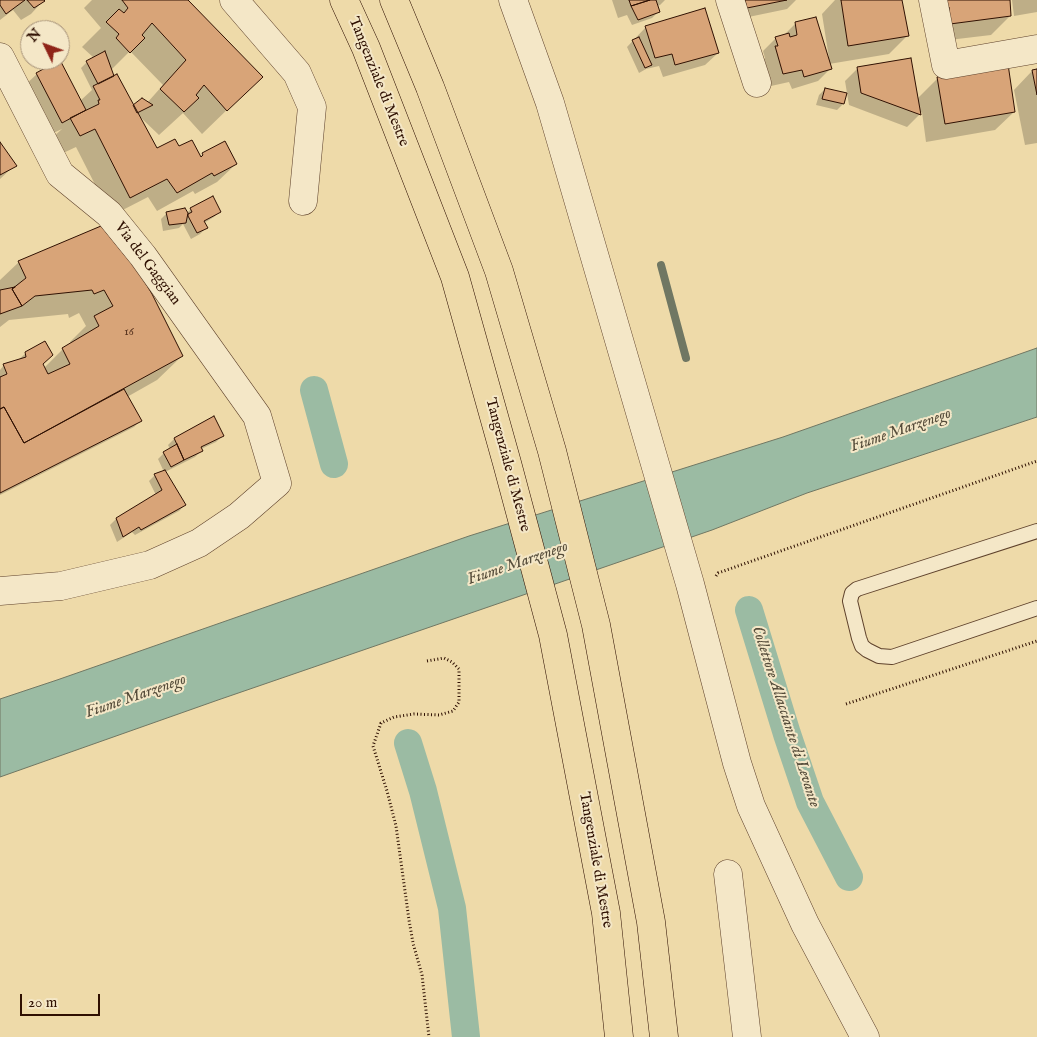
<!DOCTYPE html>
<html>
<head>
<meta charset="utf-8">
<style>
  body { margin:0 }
  #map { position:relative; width:1037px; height:1037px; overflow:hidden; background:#eedaa9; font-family:"IM FELL English",serif }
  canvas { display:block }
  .north { position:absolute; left:20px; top:20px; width:50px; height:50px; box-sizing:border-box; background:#f4e7c7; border:1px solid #a59178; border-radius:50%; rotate:312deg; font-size:14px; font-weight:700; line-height:20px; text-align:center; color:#2f1002 }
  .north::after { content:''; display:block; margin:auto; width:18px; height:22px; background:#8f2418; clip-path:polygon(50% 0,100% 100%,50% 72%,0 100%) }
  .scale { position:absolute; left:20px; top:994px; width:80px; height:22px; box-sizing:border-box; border:2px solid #2f1002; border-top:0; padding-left:6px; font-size:15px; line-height:18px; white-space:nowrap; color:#2f1002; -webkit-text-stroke:4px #f4e7c7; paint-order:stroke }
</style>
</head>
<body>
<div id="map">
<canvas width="1037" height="1037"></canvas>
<div class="north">N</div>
<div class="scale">20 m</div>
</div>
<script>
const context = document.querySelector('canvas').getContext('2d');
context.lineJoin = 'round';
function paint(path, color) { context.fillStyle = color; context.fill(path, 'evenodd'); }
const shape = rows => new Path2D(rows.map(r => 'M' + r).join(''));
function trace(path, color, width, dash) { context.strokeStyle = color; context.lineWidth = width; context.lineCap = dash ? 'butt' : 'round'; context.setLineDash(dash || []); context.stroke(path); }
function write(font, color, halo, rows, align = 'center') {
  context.font = font + ' "IM FELL English",serif'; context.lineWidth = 4; context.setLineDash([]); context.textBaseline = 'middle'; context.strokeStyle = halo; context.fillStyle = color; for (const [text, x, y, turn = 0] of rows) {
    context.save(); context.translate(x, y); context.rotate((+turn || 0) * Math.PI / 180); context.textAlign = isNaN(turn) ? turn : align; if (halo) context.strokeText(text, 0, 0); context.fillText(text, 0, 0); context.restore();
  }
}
const water = shape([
  [1037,348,1037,417,807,493,712,530,218,700,0,777,0,699,57,680,469,536,783,437,1037,348]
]);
paint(water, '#9bbba3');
trace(water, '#707763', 1);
paint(shape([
  [0,0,42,0,43,1,31,14,21,20,13,10,0,20],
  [92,0,187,0,261,77,202,134,183,113,159,135,138,115,156,150,179,147,200,157,203,154,236,164,217,182,195,194,193,191,157,211,148,197,111,216,76,147,61,154,52,138,62,129,49,135,24,86,37,74,80,101,92,90,81,68,87,62,94,58,82,47,101,28,84,8],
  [130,51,163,85,147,103,132,106,114,77,111,70],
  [612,0,665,0,660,5,657,6,658,12,652,18,632,25,627,15,618,18],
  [730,0,796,0,787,9,734,20],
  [835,0,901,0,907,36,889,54,829,64,830,69,818,81,792,89,789,82,771,86,763,60,765,58,763,51,776,38,783,36,795,24,829,58,822,14],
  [923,0,1009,0,1010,16,991,35,932,42],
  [1012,0,1037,0,1037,12,1014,16],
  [646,27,718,53,705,65,663,77,659,66,646,69,639,73,627,47],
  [858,68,917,99,938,78,1014,112,995,130,926,142,922,112,907,127,849,105,845,81],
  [1032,71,1037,71,1037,143,1025,145,1014,90],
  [825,89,843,104,837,110,816,105,819,95],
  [0,145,15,165,0,179],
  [212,198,220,211,214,217,204,223,206,228,200,234,191,239,183,224,179,228,163,231,161,219,167,213,186,214,191,209],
  [101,228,182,356,157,380,127,397,140,421,134,427,0,495,0,370,4,365,17,361,26,353,42,364,44,368,63,349,71,344,70,342,86,326,79,313,69,318,68,314,9,320,0,327,0,280,19,262],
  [222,436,216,442,201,449,201,451,195,457,165,472,185,505,179,511,135,535,132,532,117,542,110,525,116,519,156,495,149,481,155,475,164,472,158,459,164,453,170,449,168,445,174,439]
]), '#0003');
trace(shape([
  [661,265,686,358]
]), '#707763', 8);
trace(shape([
  [314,390,334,464],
  [749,610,787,734,810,802,849,877],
  [408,743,423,791,452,908,466,1037]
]), '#9bbba3', 28);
const building = shape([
  [0,0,25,0,6,14,0,5,0,0],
  [27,0,44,0,45,1,34,8,27,0],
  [122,0,188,0,263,77,227,111,204,85,196,95,199,98,184,112,160,89,186,60,152,23,142,35,145,38,130,53,116,38,119,34,106,22,119,9,124,13,128,8,122,0],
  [629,0,650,0,631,6,629,0],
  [650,0,656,0,660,12,638,20,631,6,650,0],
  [745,0,787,0,747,8,745,0],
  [841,0,902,0,909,36,848,46,841,0],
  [944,0,1010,0,1011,16,950,24,949,7,945,6,944,0],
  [705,8,719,53,675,65,672,54,655,58,645,26,705,8],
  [816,17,832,69,804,77,802,70,783,74,775,46,778,46,775,37,789,33,790,37,797,35,795,22,816,17],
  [639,37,652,65,645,68,632,40,639,37],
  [105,51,114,76,98,84,86,61,105,51],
  [911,58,921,115,861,93,857,67,911,58],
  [60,60,86,110,62,123,36,73,60,60],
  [1008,64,1015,112,945,124,937,77,1008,64],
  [1037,69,1037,95,1032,70,1037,69],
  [117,74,157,148,175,139,179,146,192,140,201,157,203,155,202,153,225,141,237,164,214,176,212,173,177,193,167,179,130,198,95,129,80,136,70,118,99,104,98,100,100,100,93,86,117,74],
  [825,88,847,93,844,104,822,99,825,88],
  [142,98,153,105,137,113,133,105,142,98],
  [0,142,17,166,0,175,0,142],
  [213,196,221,212,204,221,208,228,197,233,188,216,188,214,192,212,190,208,213,196],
  [185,208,188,213,186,223,169,225,166,212,185,208],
  [101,226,140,274,152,294,183,356,24,443,4,407,0,409,0,377,7,374,3,364,26,357,25,352,45,341,53,355,43,364,48,374,70,364,62,348,99,326,94,316,113,306,104,290,94,294,92,290,35,296,22,306,12,289,26,278,18,261,101,226],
  [15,287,12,289,22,306,0,314,0,290,15,287],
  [124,389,142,421,0,493,0,409,4,407,24,443,124,389],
  [214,416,224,436,201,447,203,451,184,460,174,438,214,416],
  [177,444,184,460,171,467,163,452,177,444],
  [165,470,186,505,141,530,139,527,123,537,116,518,162,490,154,474,165,470]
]);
paint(building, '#d8a478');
trace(building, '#2f1002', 1);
const service = shape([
  [1037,531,857,589,852,593,850,601,859,638,862,646,867,650,879,656,892,657,1037,608]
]);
const minor = shape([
  [234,0,297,73,312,107,303,201],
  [513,0,550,103,690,584,737,763,751,806,805,924,865,1037],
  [730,0,757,83],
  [933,0,946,65,1037,49],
  [0,57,60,174,109,214,143,256,257,416,277,483,239,516,199,543,150,565,61,586,0,591],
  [728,874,747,1037]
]);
const motorway = shape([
  [344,0,366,48,455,277,507,463,553,635,606,913,619,1037],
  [394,0,430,87,499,271,552,451,596,625,651,922,664,1037]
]);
trace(service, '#5f422c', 16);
trace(minor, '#5f422c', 29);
trace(motorway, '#2f1002', 29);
trace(shape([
  [716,576,718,573,1037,461],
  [427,661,444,658,452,662,459,669,459,702,453,711,439,715,414,714,394,717,381,723,373,746,387,791,396,826,409,920,413,943,422,975,429,1037],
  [846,704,1037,641]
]), '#2f1002', 3, [1, 2.5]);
trace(service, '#f4e7c7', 14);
trace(minor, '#f4e7c7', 28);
trace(motorway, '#eedaa9', 28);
write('12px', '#593520', null, [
  ["16",129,333]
]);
write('15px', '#2f1002', '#f4e7c7', [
  ["Tangenziale di Mestre",378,82,68],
  ["Via del Gaggian",147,264,53],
  ["Tangenziale di Mestre",507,465,75],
  ["Tangenziale di Mestre",595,860,80]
]);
write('italic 16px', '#554c3a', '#f4e7c7', [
  ["Fiume Marzenego",901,431,-19],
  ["Fiume Marzenego",518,564,-19],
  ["Fiume Marzenego",136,697,-19],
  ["Collettore Allacciante di Levante",785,717,72]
]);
</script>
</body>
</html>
